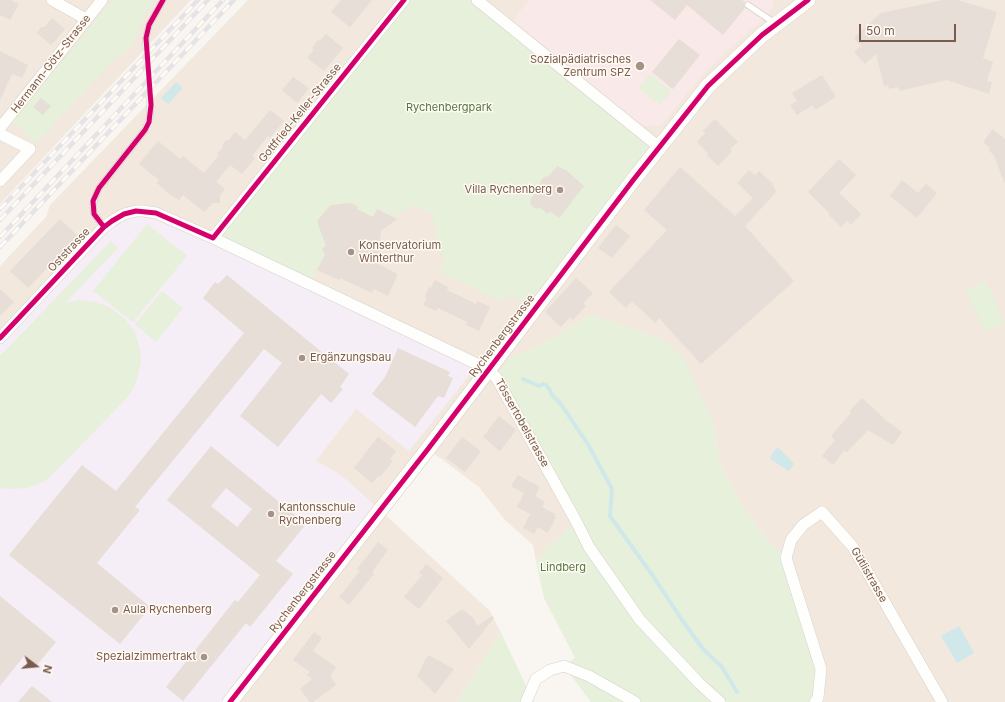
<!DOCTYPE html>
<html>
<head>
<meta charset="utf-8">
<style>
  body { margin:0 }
  #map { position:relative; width:1005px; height:702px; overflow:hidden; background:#f9f5f0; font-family:Inter,sans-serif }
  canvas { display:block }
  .north { position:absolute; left:16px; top:646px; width:40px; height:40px; -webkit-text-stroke:3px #fffaf3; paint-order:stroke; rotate:106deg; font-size:11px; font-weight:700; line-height:16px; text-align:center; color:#7a5c4d }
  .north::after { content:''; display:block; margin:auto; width:14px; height:18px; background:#7a5c4d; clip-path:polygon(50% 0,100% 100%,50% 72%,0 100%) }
  .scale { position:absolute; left:859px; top:24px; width:97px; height:18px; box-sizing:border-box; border:2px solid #7a5c4d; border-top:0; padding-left:5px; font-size:12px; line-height:14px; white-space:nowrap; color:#7a5c4d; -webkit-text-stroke:3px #fffaf3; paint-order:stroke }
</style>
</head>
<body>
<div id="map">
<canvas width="1005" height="702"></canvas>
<div class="north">N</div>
<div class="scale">50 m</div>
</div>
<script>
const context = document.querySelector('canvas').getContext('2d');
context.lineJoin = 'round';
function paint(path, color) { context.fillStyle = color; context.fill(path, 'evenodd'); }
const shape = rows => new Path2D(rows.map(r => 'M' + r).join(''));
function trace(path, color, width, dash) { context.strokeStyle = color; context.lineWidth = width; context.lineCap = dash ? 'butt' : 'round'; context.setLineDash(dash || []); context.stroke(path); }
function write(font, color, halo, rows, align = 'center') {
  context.font = font + ' Inter,sans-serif'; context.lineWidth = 3; context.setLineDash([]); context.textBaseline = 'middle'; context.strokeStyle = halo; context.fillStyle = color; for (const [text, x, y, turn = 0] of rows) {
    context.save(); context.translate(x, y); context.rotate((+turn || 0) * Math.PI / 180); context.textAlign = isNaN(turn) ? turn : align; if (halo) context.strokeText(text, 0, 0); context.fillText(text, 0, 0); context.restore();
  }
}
paint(shape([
  [0,0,191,0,0,204],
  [248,0,1005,0,1005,702,815,702,786,558,763,535,741,504,720,464,713,421,589,316,539,346,507,359,576,521,536,561,533,545,505,520,479,487,428,449,380,510,490,611,501,633,457,702,0,702,0,266,46,217,50,205]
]), '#f2e8de');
paint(shape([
  [144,211,475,368,409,451,356,409,316,461,336,472,347,480,380,510,230,702,0,702,0,338,104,227]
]), '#f6eef6');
paint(shape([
  [529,0,773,0,773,2,772,8,767,16,728,50,702,75,662,125,651,126,646,126,635,121,513,20]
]), '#fae9e9');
paint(shape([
  [112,0,153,0,142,21,131,47,112,62,35,144,13,121],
  [404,0,477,0,659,147,536,307,510,295,509,298,501,301,440,272,445,256,441,254,426,242,426,240,438,239,432,214,415,205,399,213,397,219,378,209,373,217,357,209,358,207,351,203,329,207,319,219,322,234,326,246,322,249,325,257,316,270,310,284,213,238],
  [650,74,671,91,660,105,638,88],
  [147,224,187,256,133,322,93,291],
  [111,241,118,248,65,303,80,300,96,302,111,308,125,319,135,332,140,350,141,362,136,382,132,391,122,403,51,476,43,482,27,488,9,489,0,488,0,356],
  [986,281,1005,323,985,332,966,290],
  [162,291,183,308,156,342,135,324],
  [589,316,599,317,665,340,684,359,713,421,720,464,741,504,763,535,786,558,821,669,815,702,591,702,564,666,575,658,544,598,536,561,576,520,496,377,507,359,539,346],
  [501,633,534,702,457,702]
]), '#e7f0db');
paint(shape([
  [176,82,183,88,168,104,161,98],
  [778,447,794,464,789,471,770,459,773,452],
  [959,626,974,653,957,663,941,636]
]), '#d0e8ea');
trace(shape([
  [523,379,539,386,543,384,546,385,550,390,551,394,561,404,589,446,612,489,610,516,653,576,682,620,703,649,722,667,737,692]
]), '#d0e8ea', 4);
paint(shape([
  [0,0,11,0,19,4,10,20,0,15],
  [341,0,372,0,350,27,331,12],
  [650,0,742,0,745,2,744,5,745,8,723,35,687,5,675,20],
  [943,0,958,0,997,12,983,58,993,62,987,81,992,82,989,94,947,80,899,91,898,87,889,89,888,85,884,86,876,54,865,64,854,52,861,46,854,38,881,13],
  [52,18,65,29,51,45,37,33,41,27,45,27],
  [326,34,343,48,324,71,307,58,314,50,312,48,318,40,320,41],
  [679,39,700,55,673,89,652,72],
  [0,51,28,65,22,78,12,74,0,100],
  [822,75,836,97,815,110,813,105,797,115,790,105,797,101,792,93],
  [293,77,309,88,297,103,282,90],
  [41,98,51,106,43,115,33,107],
  [270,110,284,121,270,138,268,136,252,156,255,158,242,174,230,165,216,182,225,189,220,195,220,203,213,203,204,212,183,195,179,200,168,193,157,183,159,180,139,164,158,141,180,159,183,156,204,173,219,155,217,154,223,147,223,144,226,140,229,140,235,132,245,140],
  [715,119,738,142,730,149,732,151,718,166,707,155,708,153,697,142,705,133,703,131],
  [993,129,1005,139,1005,182,1004,182,994,155,988,150,990,148,983,142],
  [839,159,856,175,839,193,861,214,851,225,847,221,841,227,828,214,829,213,808,192],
  [557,166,567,171,584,186,559,218,550,211,548,214,540,208,536,209,531,205,530,200,541,187,540,182,544,177,549,176],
  [680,167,735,216,753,198,737,183,749,170,755,175,759,171,772,183,776,192,745,226,794,281,701,364,659,318,655,323,632,301,626,308,609,292,667,230,644,210],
  [902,180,918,193,926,184,937,193,917,218,890,196],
  [351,203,358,207,357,209,373,217,377,209,397,219,381,231,378,264,398,274,388,296,374,289,372,293,340,278,339,280,317,270,325,254,322,249,326,246,317,221,331,205],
  [60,219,78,236,28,288,10,271],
  [616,225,630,236,612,258,598,248],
  [227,275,349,374,340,387,343,389,331,403,321,394,278,447,240,416,282,363,264,349,135,507,140,510,97,563,150,607,120,644,9,555,82,465,116,491,244,333,203,298,215,282,218,284],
  [576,278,593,293,583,303,586,306,573,320,570,317,561,327,545,312],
  [435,280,448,287,447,290,476,304,477,301,490,307,479,331,466,325,467,322,438,308,436,311,423,305,427,298,425,297,429,287,431,288],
  [0,289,14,302,0,316],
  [398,348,450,372,448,376,453,378,444,398,438,396,415,427,372,394,385,377],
  [862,398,888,422,902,432,893,445,868,430,847,452,844,450,833,465,822,456,835,440,831,436,851,413,849,412],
  [499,416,516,430,500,451,483,437],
  [378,437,396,451,390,459,393,461,380,477,378,476,372,483,354,468],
  [462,437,481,451,465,472,446,458],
  [211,446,306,524,276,561,293,574,250,627,246,623,183,701,166,687,235,600,238,602,260,575,167,500],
  [226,488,252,509,237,527,211,506],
  [518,475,540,487,535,496,545,502,542,507,555,514,554,516,556,517,548,533,538,527,534,534,523,528,530,514,517,507,524,493,511,486],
  [378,542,388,550,372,572,374,574,349,605,339,597,360,571,357,569],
  [426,564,443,578,419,609,404,597,422,575,419,573],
  [0,596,56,642,36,666,24,656,0,686],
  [462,609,474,619,477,626,492,616,494,618,469,649,446,621],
  [314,632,322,638,313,651,336,667,330,676,336,685,313,702,310,702,300,689,312,679,307,675,310,672,293,660],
  [428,655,454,669,435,694,417,676],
  [32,686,41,693,52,702,18,702]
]), '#e6ded7');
const lane = shape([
  [748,5,776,24],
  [146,46,146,38,149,25,163,0],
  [104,227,94,214,93,206,95,197,99,188,145,130,150,117,150,97]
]);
const street = shape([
  [52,0,86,19],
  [477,0,659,147],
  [0,128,102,0],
  [0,134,30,149,0,181],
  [213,238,404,0],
  [0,338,104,227,112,221,124,214,136,211,143,211,156,213,213,238,479,365,496,377,576,521,589,547,640,620,700,684,720,702],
  [526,702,536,679,550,670,564,666,589,676,635,702],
  [815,702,818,698,821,669,786,558,791,540,803,525,822,512,853,547,942,702]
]);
const secondary = shape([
  [230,702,428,449,634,179,708,86,762,35,808,0]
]);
trace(lane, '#d7d1cb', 7);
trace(street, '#d7d1cb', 12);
trace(secondary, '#d9d2cb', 16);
trace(lane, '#fefefd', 5.5);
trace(street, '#fefefd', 11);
trace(secondary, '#fefefd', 15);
const rail = shape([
  [0,209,198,0],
  [0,220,208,0],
  [0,237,223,0],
  [0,247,234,0]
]);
trace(rail, '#e6e3e7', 4.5);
trace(rail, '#fffaf3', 3, [9]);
trace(shape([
  [104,227,94,214,93,201,99,188,145,130,149,122,151,105,146,38,149,25,163,0],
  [0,338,104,227,112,221,124,214,136,211,156,213,213,238,404,0],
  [230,702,428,449,634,179,708,86,762,35,808,0]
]), '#d6006c', 5);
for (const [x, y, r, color] of [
  [640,66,5,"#a69286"],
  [560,190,4,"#a69286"],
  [351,252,4,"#a69286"],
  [302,358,4,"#a69286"],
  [271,514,4,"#a69286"],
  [115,610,4,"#a69286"],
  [204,657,4,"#a69286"]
]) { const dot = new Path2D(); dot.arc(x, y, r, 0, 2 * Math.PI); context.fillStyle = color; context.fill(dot); trace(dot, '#fffaf3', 1.5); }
write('11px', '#7a5c4d', '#fffaf3', [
  ["Sozialpädiatrisches",631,60,"right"],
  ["Zentrum SPZ",631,73,"right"],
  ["Villa Rychenberg",552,190,"right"],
  ["Konservatorium",359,246],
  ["Winterthur",359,259],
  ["Ergänzungsbau",310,358],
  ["Kantonsschule",279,508],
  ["Rychenberg",279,521],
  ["Aula Rychenberg",123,610],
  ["Spezialzimmertrakt",196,657,"right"]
], 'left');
write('11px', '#7a5c4d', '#fffaf3', [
  ["Hermann-Götz-Strasse",51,64,-52],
  ["Gottfried-Keller-Strasse",300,113,-51],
  ["Oststrasse",69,250,-47],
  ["Rychenbergstrasse",502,336,-53],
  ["Tössertobelstrasse",522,423,61],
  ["Gütlistrasse",869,575,60],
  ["Rychenbergstrasse",303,592,-52]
]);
write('11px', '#537a41', '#fffaf3', [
  ["Rychenbergpark",449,108],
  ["Lindberg",563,568]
]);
</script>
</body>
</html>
